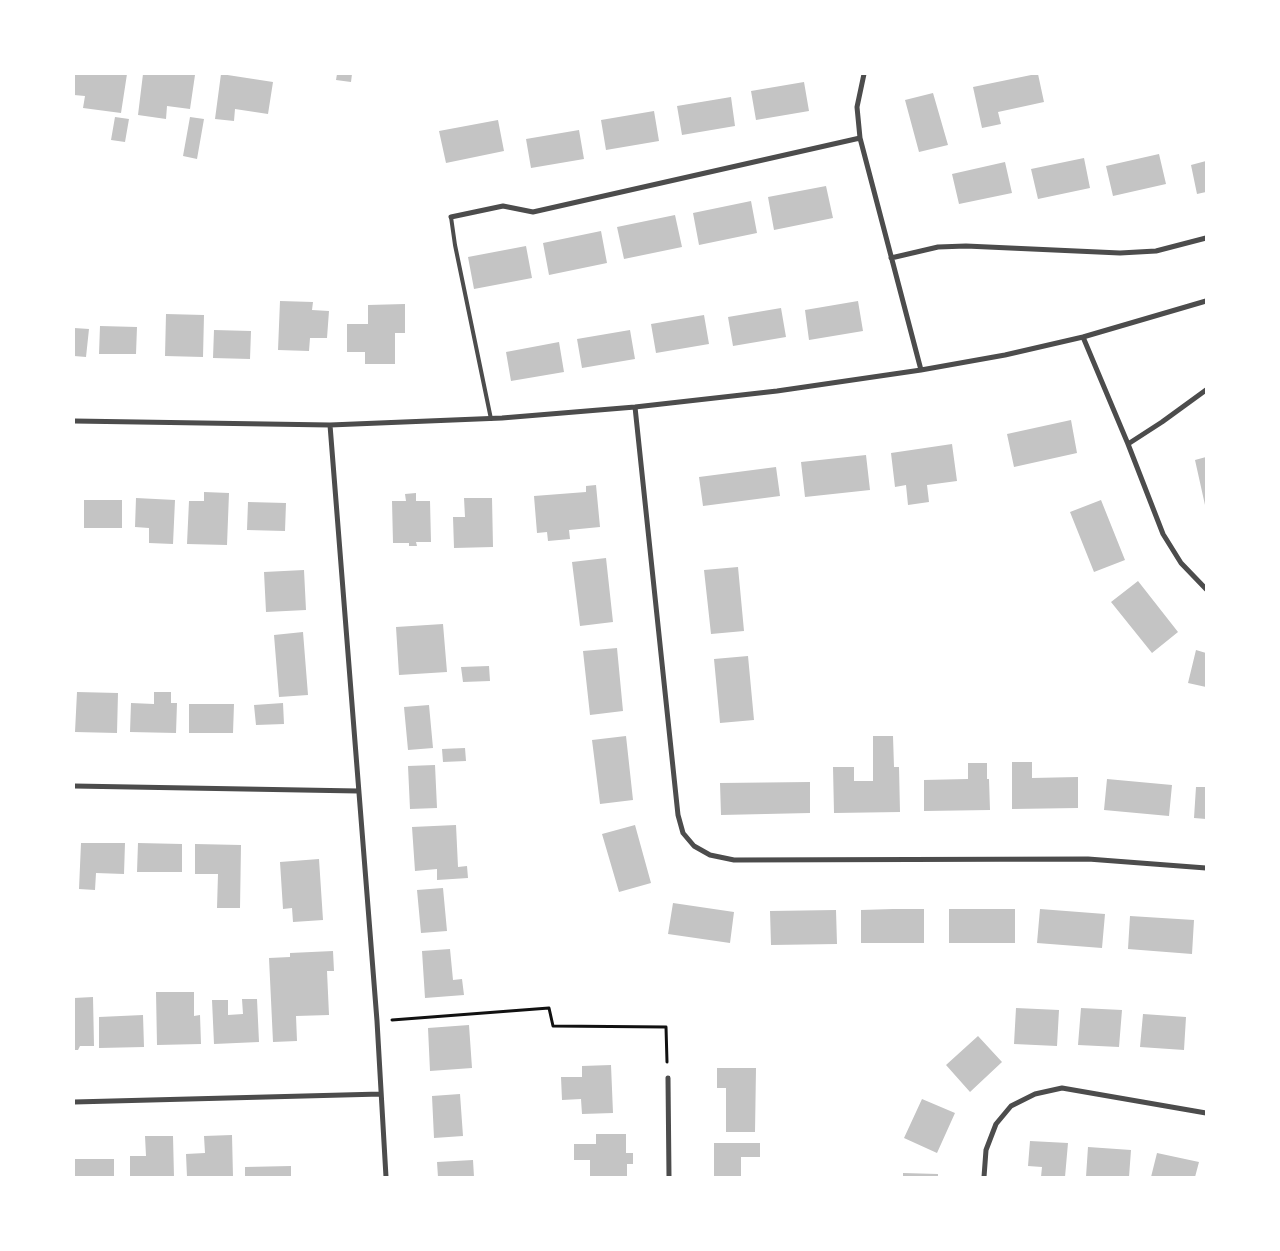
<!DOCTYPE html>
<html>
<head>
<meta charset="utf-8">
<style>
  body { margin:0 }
  #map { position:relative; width:1280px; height:1251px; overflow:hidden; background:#fff; font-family:"Asap Condensed",sans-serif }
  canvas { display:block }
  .frame { position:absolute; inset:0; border:75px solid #fff; pointer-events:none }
</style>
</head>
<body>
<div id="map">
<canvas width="1280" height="1251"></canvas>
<div class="frame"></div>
</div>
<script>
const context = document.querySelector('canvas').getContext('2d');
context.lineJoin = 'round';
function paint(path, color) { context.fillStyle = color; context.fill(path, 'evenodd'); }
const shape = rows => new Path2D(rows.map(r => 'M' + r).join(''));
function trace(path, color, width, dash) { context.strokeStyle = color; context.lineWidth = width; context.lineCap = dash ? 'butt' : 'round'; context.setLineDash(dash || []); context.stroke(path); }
paint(shape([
  [74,74,127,74,121,113,83,108,85,96,74,95],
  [143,74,195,75,190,109,167,106,166,119,138,115],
  [221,74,273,82,268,114,235,109,234,121,215,119],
  [337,74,352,74,351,82,336,80],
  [1036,74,1038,74,1044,102,998,112,1001,124,982,128,973,87],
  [804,82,809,111,756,120,751,91],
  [933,93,948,145,919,152,905,100],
  [731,97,735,126,682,135,677,106],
  [654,111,659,141,606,150,601,120],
  [115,117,129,119,125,142,111,140],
  [190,117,204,119,197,159,183,156],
  [498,120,504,151,446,163,439,131],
  [579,130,584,159,531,168,526,139],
  [1159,154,1166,184,1113,196,1106,166],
  [1084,158,1090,188,1038,199,1031,169],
  [1206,161,1206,192,1197,194,1191,165],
  [1005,162,1012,193,959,204,952,174],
  [826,186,833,218,774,230,768,197],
  [751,201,757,233,699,245,693,213],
  [675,215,682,247,624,259,617,227],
  [601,231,607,263,549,275,543,243],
  [526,246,532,278,474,289,468,257],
  [280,301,313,302,312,310,329,311,327,338,310,338,309,351,278,350],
  [858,301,863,331,809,340,805,310],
  [405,304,405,333,395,333,395,364,365,364,365,352,347,352,347,324,368,324,368,305],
  [781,308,786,337,733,346,728,317],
  [166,314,204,315,203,357,165,356],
  [704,315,709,344,656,353,651,324],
  [100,326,137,327,136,354,99,354],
  [74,328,89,329,86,357,74,356],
  [214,330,251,331,250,359,213,358],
  [630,330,635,359,582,368,577,339],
  [559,342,564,372,511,381,506,352],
  [1071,420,1077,453,1014,467,1007,434],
  [952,444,957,481,927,485,929,502,908,505,906,485,895,487,891,453],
  [866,455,870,490,805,497,801,462],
  [1206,457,1206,505,1205,505,1195,460],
  [776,467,780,496,703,506,699,477],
  [596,485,600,527,569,530,570,539,548,541,547,532,537,533,534,496,586,492,586,486],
  [204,492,229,493,227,545,187,544,189,501,204,501],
  [416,493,416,501,430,501,431,542,416,542,417,546,409,546,409,543,393,543,392,501,406,501,405,494],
  [136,498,175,500,173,544,149,543,149,528,135,527],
  [464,498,492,498,493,547,454,548,453,517,465,517],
  [84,500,122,500,122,528,84,528],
  [1101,500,1125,560,1094,572,1070,512],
  [248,502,286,503,285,531,247,530],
  [606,558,613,622,580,626,572,562],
  [738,567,744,631,711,634,704,570],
  [304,570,306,610,266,612,264,572],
  [1138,581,1178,632,1152,653,1111,602],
  [443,624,447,672,399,675,396,627],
  [303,632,308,695,279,697,274,635],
  [617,648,623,711,590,715,583,651],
  [1196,650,1206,653,1206,687,1188,683],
  [748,656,754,720,720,723,714,659],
  [489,666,490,681,463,682,461,667],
  [77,692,118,693,117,733,75,732],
  [154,692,171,692,171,703,177,703,176,733,130,732,131,703,154,704],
  [283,703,284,724,256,725,254,705],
  [189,704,234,704,233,733,189,733],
  [429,705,433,748,408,750,404,707],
  [626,736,633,800,600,804,592,740],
  [873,736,893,736,894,767,899,767,900,812,834,813,833,767,854,767,854,781,873,781],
  [465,748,466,761,443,762,442,749],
  [1012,762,1032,762,1032,778,1078,777,1078,808,1012,809],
  [968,763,987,763,987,779,989,779,990,810,924,811,924,780,968,779],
  [435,765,437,808,410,809,408,766],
  [1107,779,1172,785,1169,816,1104,810],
  [810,782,810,813,721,815,720,783],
  [1196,787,1206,787,1206,819,1194,818],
  [456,825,458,867,467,866,468,878,437,880,437,869,415,871,412,827],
  [635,825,651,883,619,892,602,834],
  [81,843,125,843,124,874,96,873,95,890,79,889],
  [138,843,182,844,182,872,137,872],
  [195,844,241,845,240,908,217,908,218,874,195,874],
  [319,859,323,920,293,922,292,908,283,909,280,862],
  [443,888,447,931,421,933,417,890],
  [673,903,734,912,730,943,668,934],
  [893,909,924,909,924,943,861,943,861,910],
  [949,909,1015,909,1015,943,949,943],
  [1040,909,1105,914,1102,948,1037,943],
  [836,910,837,944,771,945,770,911],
  [1130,916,1194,920,1192,954,1128,949],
  [450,949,453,980,462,979,464,995,425,998,422,951],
  [333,951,334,971,327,971,329,1015,296,1016,297,1041,273,1042,269,958,290,957,290,953],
  [156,992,194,992,194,1016,200,1015,201,1044,157,1045],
  [93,997,94,1046,80,1046,78,1050,74,1050,74,998],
  [242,999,257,999,259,1042,214,1044,212,1000,228,1000,228,1015,243,1014],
  [1016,1008,1059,1010,1057,1046,1014,1044],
  [1081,1008,1122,1010,1119,1047,1078,1045],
  [1143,1014,1186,1017,1184,1050,1140,1047],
  [143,1015,144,1047,99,1048,99,1017],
  [469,1025,472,1068,430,1071,428,1028],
  [978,1036,1002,1062,970,1092,946,1065],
  [611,1065,613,1113,582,1114,581,1099,562,1100,561,1077,582,1077,582,1066],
  [717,1068,756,1068,755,1132,726,1132,726,1088,717,1088],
  [460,1094,463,1136,434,1138,432,1096],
  [922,1099,955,1113,937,1153,904,1138],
  [596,1134,626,1134,626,1153,633,1153,633,1164,627,1164,627,1177,590,1177,590,1160,574,1160,574,1144,596,1144],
  [232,1135,233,1177,187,1177,186,1154,205,1153,204,1136],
  [145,1136,173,1136,174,1177,130,1177,130,1156,146,1156],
  [1030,1141,1068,1143,1065,1177,1041,1177,1042,1167,1028,1166],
  [714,1143,760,1143,760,1157,741,1157,741,1177,714,1177],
  [1088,1147,1131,1150,1129,1177,1086,1177],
  [1157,1153,1199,1162,1195,1177,1151,1177],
  [74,1159,114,1159,114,1177,74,1177],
  [473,1160,474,1177,438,1177,437,1162],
  [291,1166,291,1177,245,1177,245,1167],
  [903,1173,938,1174,938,1177,903,1177]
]), '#c4c4c4');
trace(shape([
  [392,1020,549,1008,553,1026,666,1027,667,1062]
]), '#111', 3);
trace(shape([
  [451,217,455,245,491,419]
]), '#4c4c4c', 4);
trace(shape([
  [864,74,857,107,860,138,921,370],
  [451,217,503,206,533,212,860,138],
  [891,258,938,247,966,246,1120,253,1156,251,1206,238],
  [1083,337,1128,444,1163,534,1181,563,1206,589],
  [635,407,678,815,683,833,694,846,710,855,734,860,1088,859,1206,868],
  [74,421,330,425,502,418,635,407,777,391,921,370,1005,355,1083,337,1206,301],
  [330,425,377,1021,386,1177],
  [1128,444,1162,422,1206,390],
  [74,786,358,791],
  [668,1078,669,1177],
  [74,1102,381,1094],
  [984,1177,986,1150,996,1124,1011,1106,1035,1094,1062,1088,1206,1113]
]), '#4c4c4c', 5);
</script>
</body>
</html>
